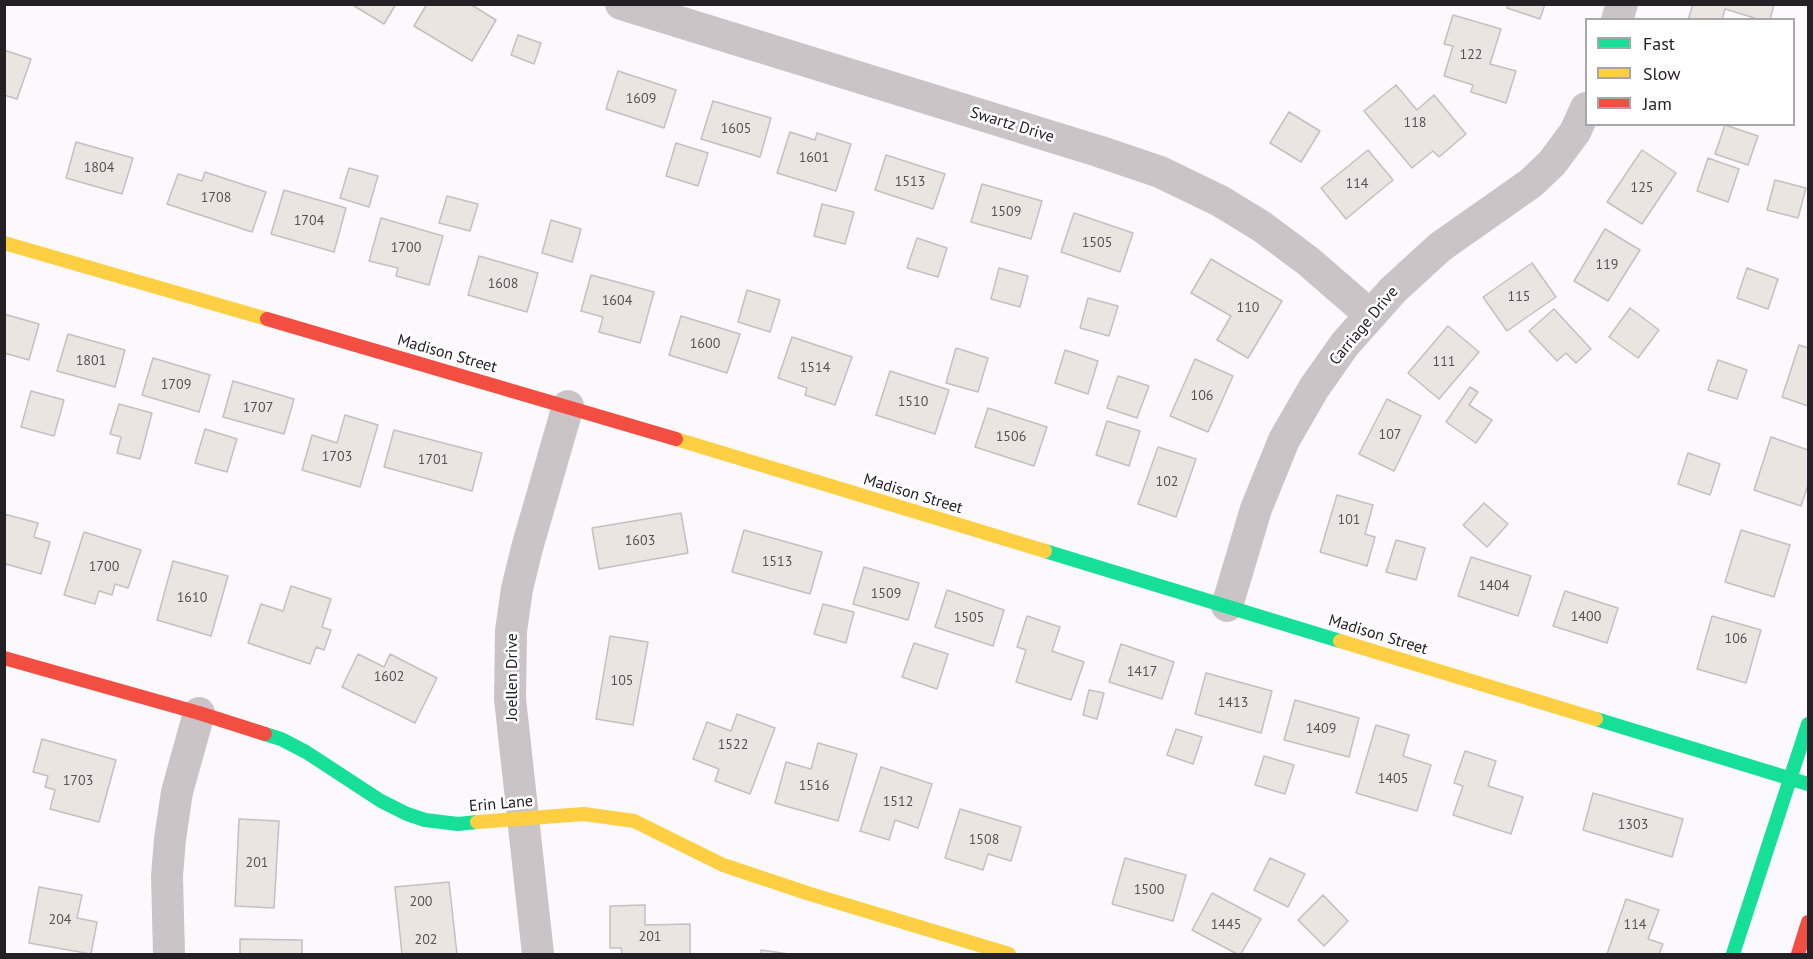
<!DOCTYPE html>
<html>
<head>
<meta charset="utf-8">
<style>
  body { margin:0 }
  #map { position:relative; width:1813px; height:959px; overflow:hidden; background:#fbf9fd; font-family:"PT Sans",sans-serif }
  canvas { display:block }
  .frame { position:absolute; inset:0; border:6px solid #242126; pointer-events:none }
  .legend { position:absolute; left:1585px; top:18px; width:210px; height:108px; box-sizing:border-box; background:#fff; border:2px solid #a7a6a8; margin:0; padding:8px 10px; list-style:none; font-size:18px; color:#242126 }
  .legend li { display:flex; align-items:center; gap:12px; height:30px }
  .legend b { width:30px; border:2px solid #a7a6a8 }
</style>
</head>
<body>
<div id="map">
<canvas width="1813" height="959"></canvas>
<div class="frame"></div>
<ul class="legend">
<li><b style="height:8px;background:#16e098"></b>Fast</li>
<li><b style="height:8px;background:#ffcf43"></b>Slow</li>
<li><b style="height:8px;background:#f24e42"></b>Jam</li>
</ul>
</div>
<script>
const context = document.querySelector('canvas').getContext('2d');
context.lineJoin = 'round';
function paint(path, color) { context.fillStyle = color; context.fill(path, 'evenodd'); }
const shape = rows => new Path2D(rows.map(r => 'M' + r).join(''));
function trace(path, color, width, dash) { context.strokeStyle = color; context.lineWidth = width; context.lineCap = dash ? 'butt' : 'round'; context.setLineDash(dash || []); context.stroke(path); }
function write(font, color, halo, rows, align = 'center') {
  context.font = font + ' "PT Sans",sans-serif'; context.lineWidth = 5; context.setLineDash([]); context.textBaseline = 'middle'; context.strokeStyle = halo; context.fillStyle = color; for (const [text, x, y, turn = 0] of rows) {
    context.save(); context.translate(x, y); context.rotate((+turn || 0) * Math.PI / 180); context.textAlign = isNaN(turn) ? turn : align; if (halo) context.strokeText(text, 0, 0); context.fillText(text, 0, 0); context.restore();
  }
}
const building = shape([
  [351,4,396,4,384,24,351,4],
  [427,4,470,4,496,20,472,61,414,26,427,4],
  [1508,4,1545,4,1540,19,1507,8,1508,4],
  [1693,4,1774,4,1770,20,1761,20,1725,9,1722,20,1688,20,1693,4],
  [1453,15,1501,29,1490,64,1516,71,1506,103,1471,92,1473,85,1444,76,1453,46,1444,44,1453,15],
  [518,35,541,43,534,64,511,55,518,35],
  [4,50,31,59,17,99,4,95,4,50],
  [618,71,676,90,664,128,606,109,618,71],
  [1396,85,1417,110,1434,95,1466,134,1439,157,1433,151,1412,168,1364,111,1396,85],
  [713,101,771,118,760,157,701,139,713,101],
  [1289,112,1320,131,1301,162,1270,143,1289,112],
  [1725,125,1758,136,1748,165,1715,154,1725,125],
  [790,132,815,140,817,133,851,144,836,191,777,173,790,132],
  [76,142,133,158,122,194,66,178,76,142],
  [676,143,708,153,698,186,666,176,676,143],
  [1368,150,1393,180,1346,219,1321,188,1368,150],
  [1642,150,1676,173,1642,224,1607,202,1642,150],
  [886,155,945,174,933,209,875,190,886,155],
  [1708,158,1739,169,1728,202,1697,191,1708,158],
  [349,168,378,176,369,207,340,198,349,168],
  [205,172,266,192,252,232,167,204,178,174,202,181,205,172],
  [1775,180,1806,188,1798,218,1767,210,1775,180],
  [982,184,1042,201,1031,239,971,222,982,184],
  [284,190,346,208,334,252,271,234,284,190],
  [447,196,478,204,470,231,439,223,447,196],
  [822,204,854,212,845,244,814,236,822,204],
  [1074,213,1133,233,1120,272,1061,252,1074,213],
  [381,218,443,236,429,285,396,276,398,268,369,261,381,218],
  [551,220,581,229,572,262,542,253,551,220],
  [1605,229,1640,250,1608,301,1574,281,1605,229],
  [917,238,947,248,938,277,907,268,917,238],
  [479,256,538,273,527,312,468,295,479,256],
  [1211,259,1282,301,1248,358,1217,340,1231,316,1191,293,1211,259],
  [1532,263,1556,297,1507,331,1483,297,1532,263],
  [999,268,1028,276,1020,307,991,299,999,268],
  [1747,268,1778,279,1768,309,1737,298,1747,268],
  [591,275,654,292,640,343,599,332,603,317,581,311,591,275],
  [747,290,780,300,770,332,738,322,747,290],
  [1088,298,1118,306,1109,336,1080,328,1088,298],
  [1630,308,1659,330,1638,358,1609,337,1630,308],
  [1554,309,1591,349,1576,363,1566,353,1557,361,1529,331,1554,309],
  [4,314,39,324,29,360,4,353,4,314],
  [681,316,740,334,727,373,669,355,681,316],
  [1448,326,1479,352,1439,399,1408,373,1448,326],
  [68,334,125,350,115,387,57,371,68,334],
  [792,337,852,357,835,405,805,395,807,388,778,378,792,337],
  [1799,345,1808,348,1808,406,1782,397,1799,345],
  [956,348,988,358,978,392,946,383,956,348],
  [1065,350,1098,361,1088,394,1055,383,1065,350],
  [153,358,210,375,199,412,142,395,153,358],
  [1195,359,1233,376,1208,432,1170,416,1195,359],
  [1718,360,1747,370,1737,399,1708,390,1718,360],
  [890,371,949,390,935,434,876,415,890,371],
  [1118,376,1149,386,1137,418,1107,408,1118,376],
  [233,381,294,399,284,434,223,417,233,381],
  [1470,387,1478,392,1469,405,1492,420,1476,443,1446,422,1470,387],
  [31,391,64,400,54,436,21,427,31,391],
  [1387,399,1421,416,1394,471,1359,454,1387,399],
  [119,404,152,413,140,459,117,453,121,437,110,434,119,404],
  [988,408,1047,427,1034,466,975,447,988,408],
  [345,415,378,425,360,487,302,470,312,435,337,443,345,415],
  [1107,421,1140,431,1129,466,1096,455,1107,421],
  [205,429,237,439,227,472,195,463,205,429],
  [394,430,482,453,472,491,384,467,394,430],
  [1771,437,1808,450,1808,485,1801,506,1754,490,1771,437],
  [1158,447,1196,459,1176,517,1138,504,1158,447],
  [1688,453,1720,464,1710,495,1678,484,1688,453],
  [1337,495,1373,505,1365,534,1375,537,1367,566,1320,552,1337,495],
  [1484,503,1508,524,1487,547,1463,525,1484,503],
  [681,513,688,553,599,569,592,528,681,513],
  [4,514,38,523,34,537,50,542,41,574,6,564,4,570,4,514],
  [744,530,822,552,810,594,732,572,744,530],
  [1741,530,1790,545,1774,597,1725,582,1741,530],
  [84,532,141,550,128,588,115,584,112,595,99,591,95,604,64,595,84,532],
  [1396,540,1425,548,1416,580,1386,572,1396,540],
  [1471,557,1531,576,1518,616,1458,596,1471,557],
  [173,561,228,576,211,636,157,620,173,561],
  [864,567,919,583,908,620,853,604,864,567],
  [291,586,331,599,322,627,331,630,324,650,316,647,310,664,248,643,261,604,283,611,291,586],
  [947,590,1004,610,993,646,935,627,947,590],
  [1565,591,1618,608,1607,643,1553,626,1565,591],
  [823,604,854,612,846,643,814,634,823,604],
  [1027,616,1060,627,1052,651,1084,662,1071,700,1016,682,1026,650,1017,647,1027,616],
  [1712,616,1761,630,1746,683,1697,669,1712,616],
  [610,636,648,642,633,725,596,719,610,636],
  [914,643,948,654,937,689,902,677,914,643],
  [1121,644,1174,662,1162,699,1109,682,1121,644],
  [358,654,384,667,390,654,437,678,415,723,342,687,358,654],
  [1206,673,1272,691,1261,733,1195,714,1206,673],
  [1089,690,1104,693,1097,719,1083,715,1089,690],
  [1295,700,1359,718,1349,757,1284,740,1295,700],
  [737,714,775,728,750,794,715,781,719,769,693,759,707,722,731,731,737,714],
  [1376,725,1409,735,1403,756,1431,765,1417,811,1356,793,1376,725],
  [1176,729,1202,737,1193,764,1167,755,1176,729],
  [42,739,116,760,99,822,50,809,55,790,45,787,48,776,33,772,42,739],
  [818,743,857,754,838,821,775,803,786,762,811,769,818,743],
  [1465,751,1496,761,1488,786,1523,797,1511,834,1453,815,1463,786,1454,783,1465,751],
  [1264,756,1294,765,1285,794,1255,785,1264,756],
  [881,767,932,784,918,828,895,820,889,840,860,831,881,767],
  [1593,793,1683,819,1672,857,1583,830,1593,793],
  [960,809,1021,827,1011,861,988,854,983,870,945,858,960,809],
  [239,819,279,821,274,908,235,906,239,819],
  [1125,858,1186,875,1173,921,1112,904,1125,858],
  [1270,858,1305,874,1288,907,1254,890,1270,858],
  [449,882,457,954,402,954,395,887,449,882],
  [39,887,82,895,77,918,97,922,91,954,29,943,39,887],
  [1212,893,1261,919,1241,954,1237,954,1192,930,1212,893],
  [1323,895,1348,921,1324,946,1298,920,1323,895],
  [1626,899,1659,910,1648,939,1663,944,1659,954,1607,954,1626,899],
  [645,905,645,925,690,924,690,954,622,954,621,948,610,948,610,906,645,905],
  [240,939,302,940,302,954,240,954,240,939],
  [761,950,789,954,761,954,761,950]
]);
paint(building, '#eae5e0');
trace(building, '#c3c0bf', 1.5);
trace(shape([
  [621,4,1098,151,1160,172,1220,201,1261,226,1308,261,1369,314],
  [1617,20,1622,4],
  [1227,606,1256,509,1284,440,1314,388,1345,344,1393,290,1440,247,1531,183,1552,163,1575,132,1586,108],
  [169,954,167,876,170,839,177,792,199,713],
  [538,954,510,699,511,631,517,589,527,548,568,406]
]), '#cbc4c6', 32);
trace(shape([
  [1045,551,1340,641],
  [1596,719,1808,784],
  [265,734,281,739,306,752,381,801,407,814,425,820,458,824,477,822],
  [1733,954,1808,724]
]), '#16e098', 14);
trace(shape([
  [4,243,267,319],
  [676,439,1045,551],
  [1340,641,1596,719],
  [477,822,584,814,634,821,723,865,810,894,1009,954]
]), '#ffcf43', 14);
trace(shape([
  [267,319,676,439],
  [4,658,199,713,265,734],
  [1798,954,1808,922]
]), '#f24e42', 14);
write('14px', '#565254', null, [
  ["122",1471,55],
  ["1609",641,99],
  ["118",1415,123],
  ["1605",736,129],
  ["1601",814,158],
  ["1804",99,168],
  ["1513",910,182],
  ["114",1357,184],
  ["125",1642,188],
  ["1708",216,198],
  ["1509",1006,212],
  ["1704",309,221],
  ["1505",1097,243],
  ["1700",406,248],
  ["119",1607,265],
  ["1608",503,284],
  ["115",1519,297],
  ["1604",617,301],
  ["110",1248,308],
  ["1600",705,344],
  ["1801",91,361],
  ["111",1444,362],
  ["1514",815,368],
  ["1709",176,385],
  ["106",1202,396],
  ["1510",913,402],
  ["1707",258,408],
  ["107",1390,435],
  ["1506",1011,437],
  ["1703",337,457],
  ["1701",433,460],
  ["102",1167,482],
  ["101",1349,520],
  ["1603",640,541],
  ["1513",777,562],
  ["1700",104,567],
  ["1404",1494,586],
  ["1509",886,594],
  ["1610",192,598],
  ["1400",1586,617],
  ["1505",969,618],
  ["106",1736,639],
  ["1417",1142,672],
  ["1602",389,677],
  ["105",622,681],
  ["1413",1233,703],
  ["1409",1321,729],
  ["1522",733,745],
  ["1405",1393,779],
  ["1703",78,781],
  ["1516",814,786],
  ["1512",898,802],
  ["1303",1633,825],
  ["1508",984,840],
  ["201",257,863],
  ["1500",1149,890],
  ["200",421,902],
  ["204",60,920],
  ["1445",1226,925],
  ["114",1635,925],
  ["201",650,937],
  ["202",426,940]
]);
write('16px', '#242126', '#fff', [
  ["Swartz Drive",1012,125,17],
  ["Carriage Drive",1364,326,-50],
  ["Madison Street",447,354,16],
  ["Madison Street",913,494,17],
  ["Madison Street",1378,635,17],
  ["Joellen Drive",512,677,-90],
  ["Erin Lane",501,804,-5]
]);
</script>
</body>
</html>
